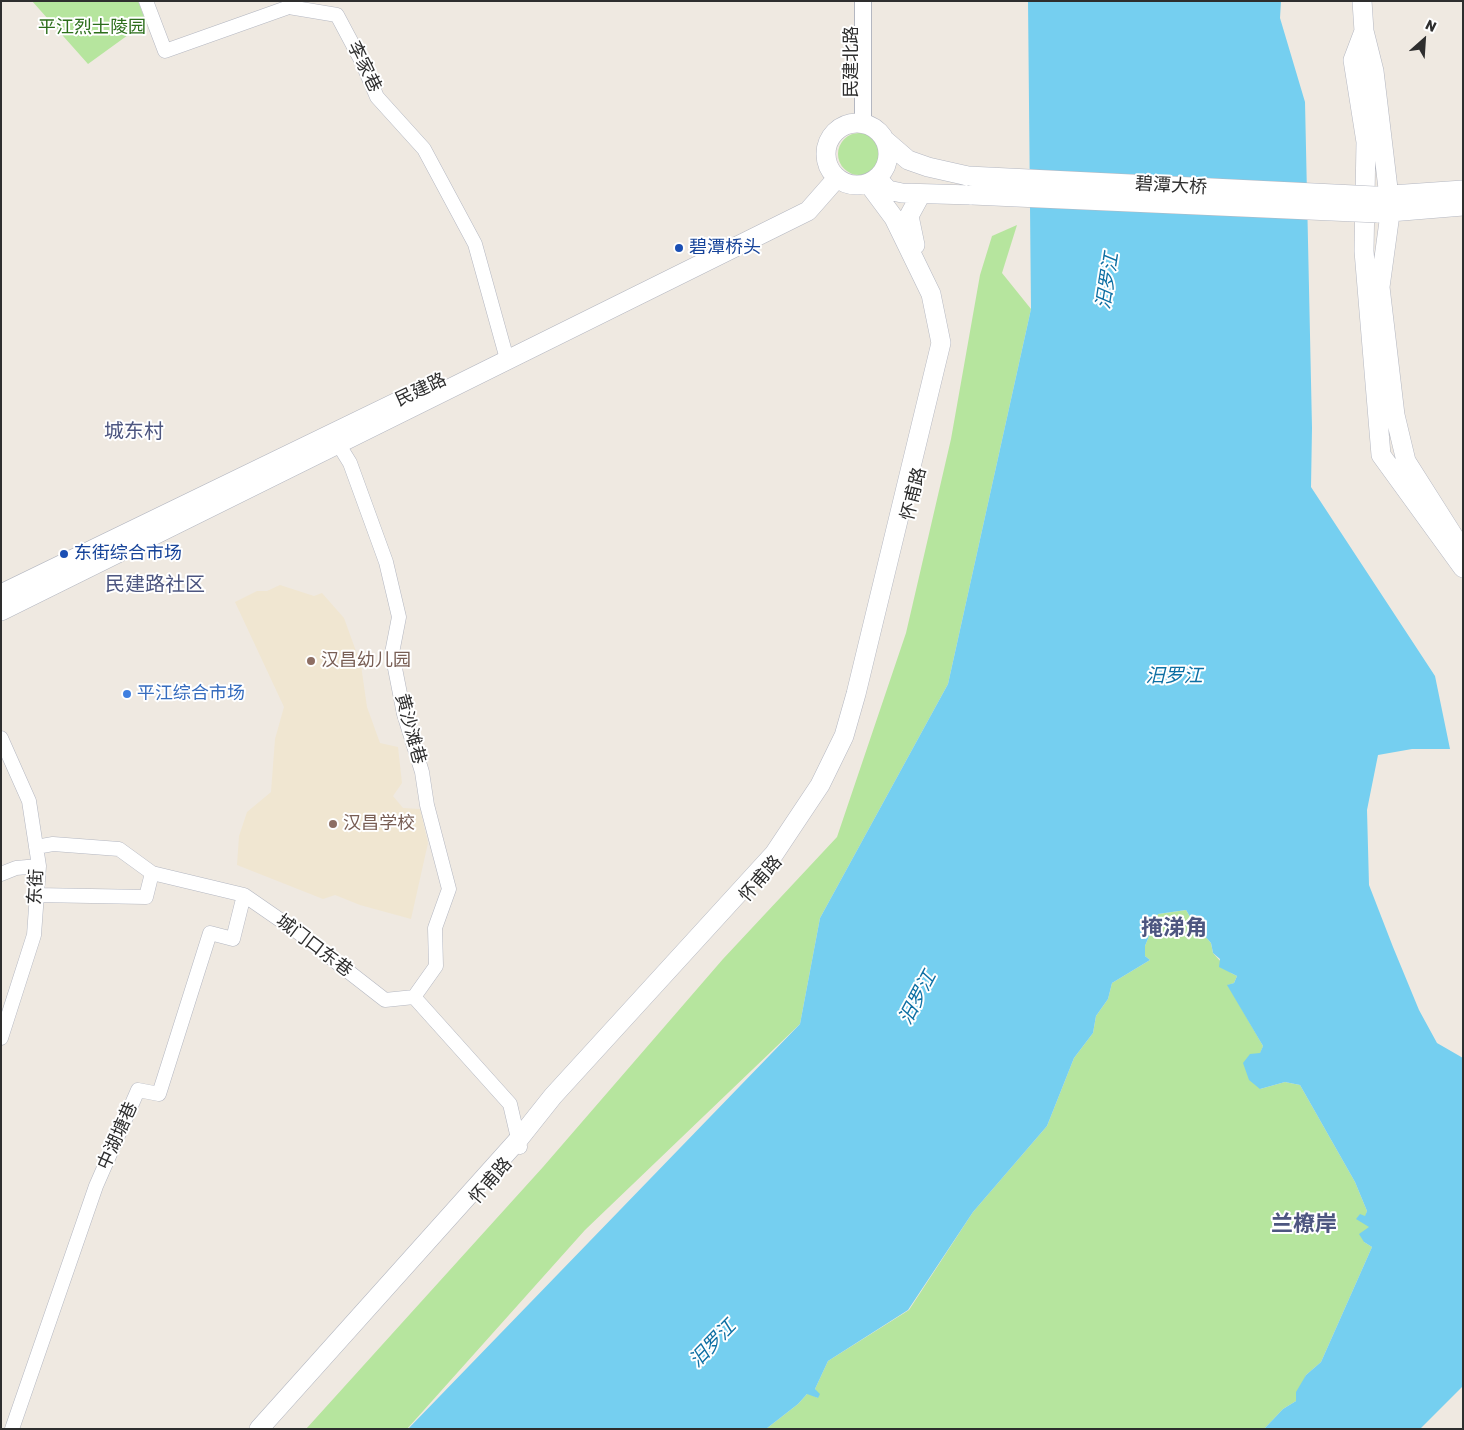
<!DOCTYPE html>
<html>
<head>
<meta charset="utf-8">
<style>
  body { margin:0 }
  #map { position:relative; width:1464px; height:1430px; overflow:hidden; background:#efe9e1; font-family:Rubik,sans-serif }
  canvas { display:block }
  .frame { position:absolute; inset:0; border:2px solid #2e2e2e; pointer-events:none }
  .north { position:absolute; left:1399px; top:15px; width:50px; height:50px; -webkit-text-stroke:4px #fff; paint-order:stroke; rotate:26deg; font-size:14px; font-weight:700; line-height:20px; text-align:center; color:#2e2e2e }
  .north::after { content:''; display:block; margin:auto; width:18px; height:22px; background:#2e2e2e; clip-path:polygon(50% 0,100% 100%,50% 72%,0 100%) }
</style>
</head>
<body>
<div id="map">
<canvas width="1464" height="1430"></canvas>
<div class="frame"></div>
<div class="north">N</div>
</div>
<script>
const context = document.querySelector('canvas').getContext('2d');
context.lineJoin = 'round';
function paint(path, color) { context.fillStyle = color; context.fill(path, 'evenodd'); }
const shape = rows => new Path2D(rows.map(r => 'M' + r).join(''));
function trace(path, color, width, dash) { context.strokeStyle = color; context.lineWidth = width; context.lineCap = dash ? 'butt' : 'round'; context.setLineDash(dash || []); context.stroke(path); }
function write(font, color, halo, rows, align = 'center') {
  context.font = font + ' Rubik,"Noto Sans SC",sans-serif'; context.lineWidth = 4; context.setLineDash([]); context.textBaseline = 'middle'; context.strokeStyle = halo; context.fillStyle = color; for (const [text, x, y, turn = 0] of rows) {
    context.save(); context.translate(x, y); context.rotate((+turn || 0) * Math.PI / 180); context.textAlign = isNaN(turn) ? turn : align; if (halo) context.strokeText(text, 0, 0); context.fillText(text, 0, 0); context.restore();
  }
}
paint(shape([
  [280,585,314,596,322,593,344,618,361,665,367,707,380,743,398,747,402,783,393,796,403,808,420,809,428,843,411,919,360,905,335,895,323,899,237,865,239,836,247,812,271,792,275,739,284,707,235,602,257,591,267,591]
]), '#f0e6d1');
paint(shape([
  [32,1,138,1,146,22,88,64],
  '838 154a21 21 0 1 1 42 0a21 21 0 1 1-42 0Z',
  [1017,225,1002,273,1031,309,948,684,820,918,800,1024,585,1230,407,1429,306,1429,543,1167,723,959,837,837,906,633,951,439,980,275,992,236],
  [1186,910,1195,925,1211,943,1213,953,1231,973,1237,976,1234,983,1228,985,1263,1046,1260,1054,1260,1089,1285,1082,1300,1085,1355,1182,1367,1211,1364,1222,1370,1227,1364,1242,1372,1247,1321,1362,1306,1375,1296,1401,1283,1409,1264,1429,766,1429,798,1404,808,1393,818,1398,815,1389,828,1361,909,1310,973,1212,1047,1126,1074,1058,1093,1033,1096,1016,1108,999,1112,983,1150,960,1145,956,1145,946,1158,914]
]), '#b6e59e');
paint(shape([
  [1028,1,1281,1,1280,18,1305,102,1312,428,1311,487,1435,676,1450,749,1412,749,1378,755,1367,810,1369,885,1393,947,1419,1010,1437,1043,1463,1058,1463,1386,1420,1429,1264,1429,1283,1409,1296,1401,1296,1392,1306,1375,1321,1362,1372,1247,1364,1242,1359,1234,1369,1227,1356,1219,1360,1214,1365,1216,1367,1211,1355,1182,1300,1085,1285,1082,1260,1089,1249,1080,1243,1063,1250,1054,1260,1053,1263,1046,1227,985,1234,983,1237,976,1219,967,1220,959,1213,953,1211,943,1195,925,1186,910,1158,914,1145,946,1145,956,1150,960,1112,983,1108,999,1096,1016,1093,1033,1074,1058,1047,1126,973,1212,908,1310,828,1361,815,1389,820,1394,818,1398,807,1394,798,1404,766,1429,408,1429,800,1024,820,918,948,684,1031,309]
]), '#75cff0');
const minor = shape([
  [146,1,165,51,289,7,337,15,362,62,377,97,424,149,475,244,505,352],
  [334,437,350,463,386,562,399,617,392,653,404,714,422,772,427,805,449,889,435,928,436,966,414,997],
  [1,738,29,801,39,866,34,935,1,1038],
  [36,847,53,844,119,849,152,873,244,895,299,933,385,1000,414,997,510,1104,520,1147],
  [1,874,16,868,39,866],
  [36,895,146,897,152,873],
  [12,1429,96,1186,138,1090,159,1094,210,933,233,939,244,895]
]);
const tertiary = shape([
  [863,123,863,1]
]);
const secondary = shape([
  [1362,1,1364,31,1374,71,1389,197,1390,214,1380,287,1395,415,1406,461,1463,551],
  [1364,31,1353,60,1366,142,1364,251,1381,455,1463,568],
  '826 154a31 31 0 1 1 62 0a31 31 0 1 1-62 0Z',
  [886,141,908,160,928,167,968,176],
  [877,178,888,190,902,193,972,195],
  [1377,196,1463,190],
  [1378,213,1463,206],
  [915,245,909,216,921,194],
  [1,594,397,402],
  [1,611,808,211,837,178],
  [259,1429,518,1140,553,1096,774,854,820,785,844,736,856,694,941,343,931,294,894,218,868,183]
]);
trace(minor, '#b4b7c1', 15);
trace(tertiary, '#b4b7c1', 18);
trace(secondary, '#b4b7c1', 20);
trace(minor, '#fff', 14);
trace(tertiary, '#fff', 16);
trace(secondary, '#fff', 19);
const secondaryBridge = shape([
  [968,176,1375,196],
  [972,195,1377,213]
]);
trace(secondaryBridge, '#b4b7c1', 20, []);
trace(secondaryBridge, '#fff', 19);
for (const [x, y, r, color] of [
  [679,248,5,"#1a4fb4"],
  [64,554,5,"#1a4fb4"],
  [311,661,5,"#8d6e63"],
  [127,694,5,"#3f7fe0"],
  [333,824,5,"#8d6e63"]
]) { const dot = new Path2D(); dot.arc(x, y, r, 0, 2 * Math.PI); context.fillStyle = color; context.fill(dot); trace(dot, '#fff', 2); }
write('18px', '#2c6e1b', '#fff', [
  ["平江烈士陵园",92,28]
]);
write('18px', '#2e2e2e', '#fff', [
  ["民建北路",852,62,-90],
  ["李家巷",364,67,64],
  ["碧潭大桥",1171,186,3],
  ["民建路",421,390,-25],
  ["怀甫路",914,494,-76],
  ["黄沙滩巷",410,729,75],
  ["怀甫路",761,879,-49],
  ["东街",36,887,-87],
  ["城门口东巷",314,946,37],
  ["中湖塘巷",118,1136,-66],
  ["怀甫路",491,1181,-49]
]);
write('18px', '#164399', '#fff', [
  ["碧潭桥头",689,248],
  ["东街综合市场",74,554]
], 'left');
write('18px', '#785e54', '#fff', [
  ["汉昌幼儿园",321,661],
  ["汉昌学校",343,824]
], 'left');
write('18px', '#366cbe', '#fff', [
  ["平江综合市场",137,694]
], 'left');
write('italic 19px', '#0d6fa3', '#fff', [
  ["汨罗江",1108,281,-81],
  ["汨罗江",1174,677],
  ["汨罗江",918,998,-62],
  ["汨罗江",713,1344,-46]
]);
write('20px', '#4d5680', '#fff', [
  ["城东村",134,432],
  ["民建路社区",155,585]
]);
write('bold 22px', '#4d5680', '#fff', [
  ["掩涕角",1174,929],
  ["兰橑岸",1304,1225]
]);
</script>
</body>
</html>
